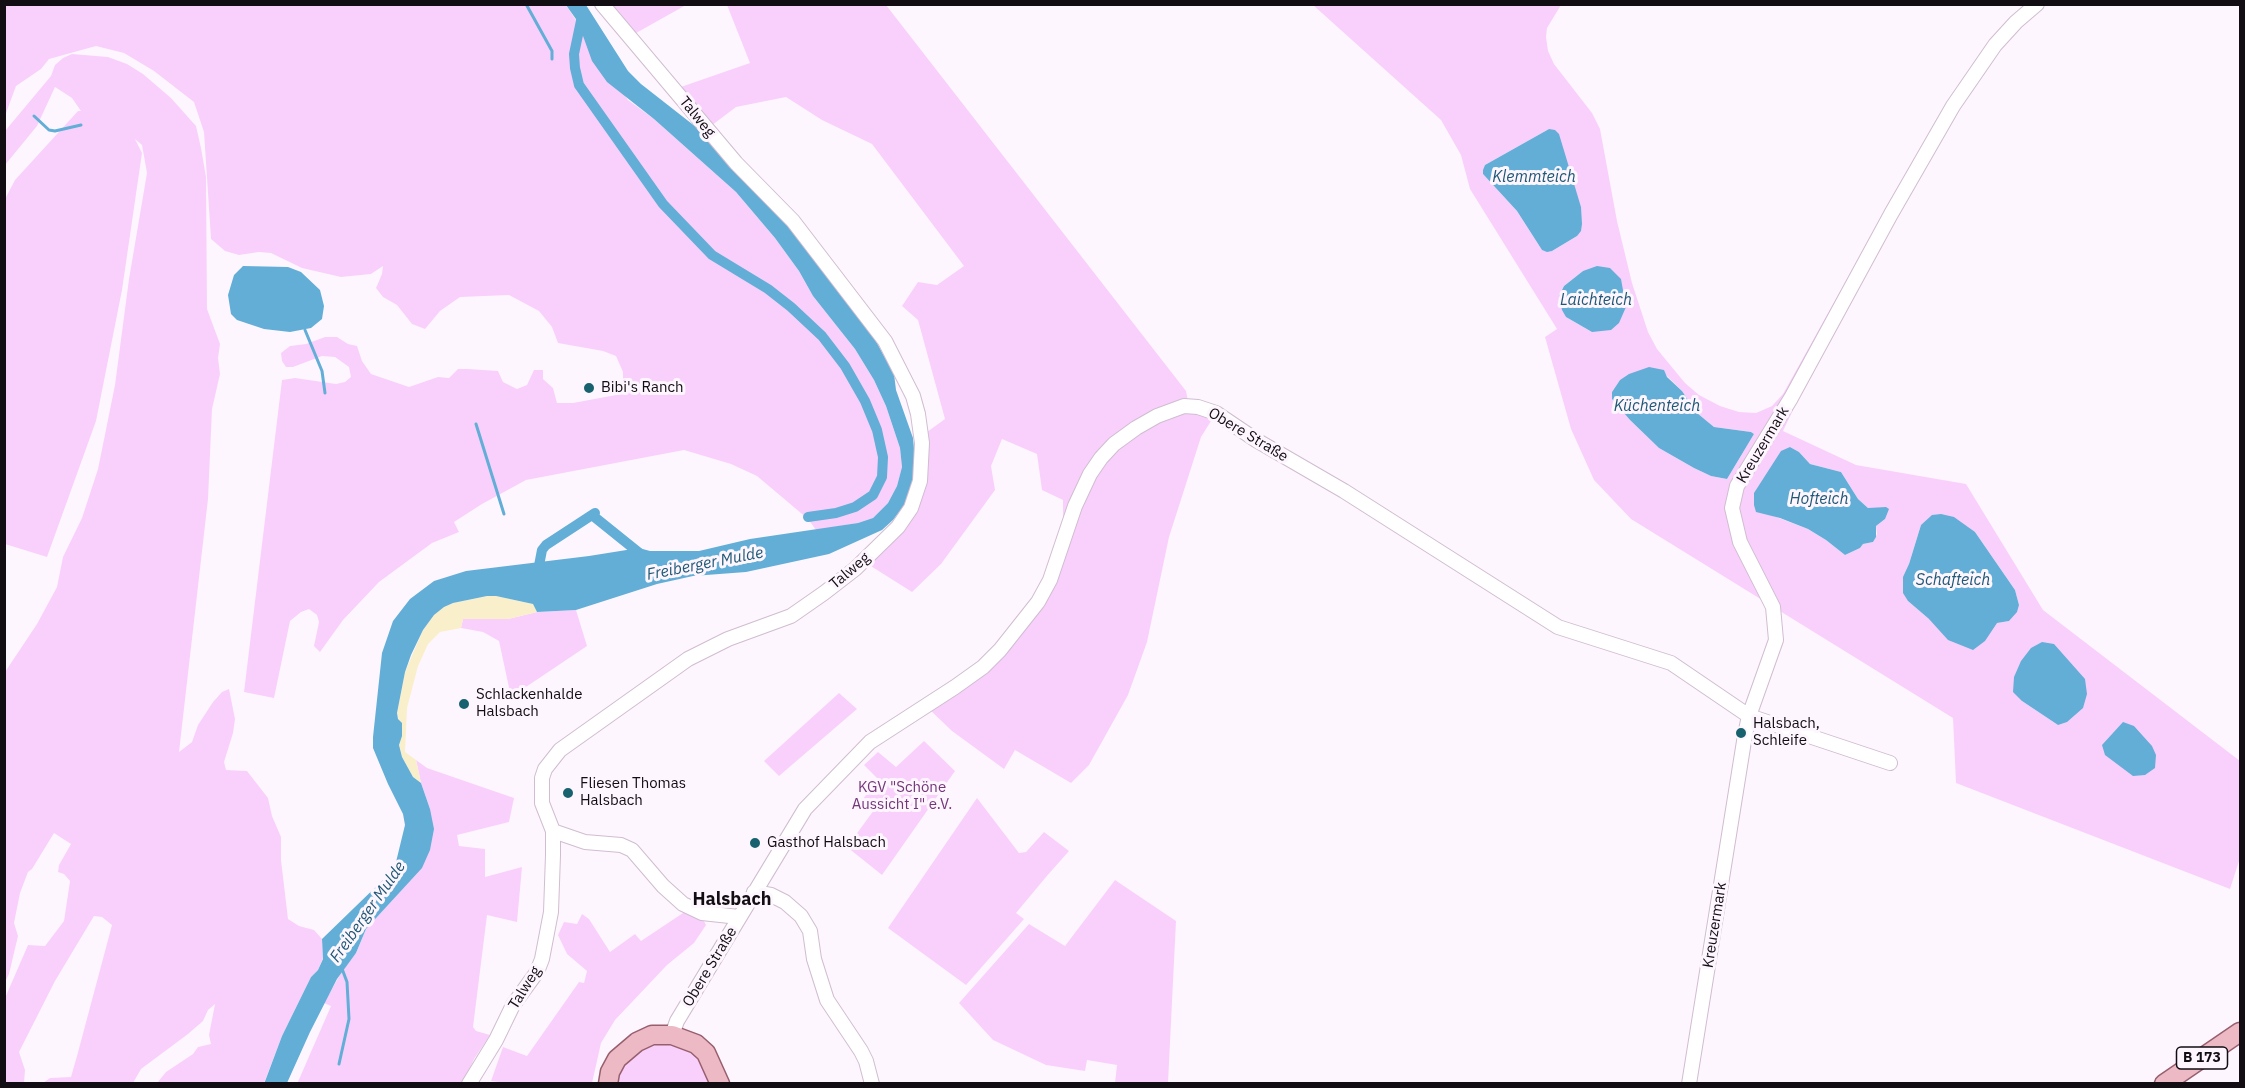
<!DOCTYPE html>
<html>
<head>
<meta charset="utf-8">
<style>
  body { margin:0 }
  #map { position:relative; width:2245px; height:1088px; overflow:hidden; background:#fef6fe; font-family:"IBM Plex Sans",sans-serif }
  canvas { display:block }
  .frame { position:absolute; inset:0; border:6px solid #120c13; pointer-events:none }
</style>
</head>
<body>
<div id="map">
<canvas width="2245" height="1088"></canvas>
<div class="frame"></div>
</div>
<script>
const context = document.querySelector('canvas').getContext('2d');
context.lineJoin = 'round';
function paint(path, color) { context.fillStyle = color; context.fill(path, 'evenodd'); }
const shape = rows => new Path2D(rows.map(r => 'M' + r).join(''));
function trace(path, color, width, dash) { context.strokeStyle = color; context.lineWidth = width; context.lineCap = dash ? 'butt' : 'round'; context.setLineDash(dash || []); context.stroke(path); }
function write(font, color, halo, rows, align = 'center') {
  context.font = font + ' "IBM Plex Sans",sans-serif'; context.lineWidth = 6; context.setLineDash([]); context.textBaseline = 'middle'; context.strokeStyle = halo; context.fillStyle = color; for (const [text, x, y, turn = 0] of rows) {
    context.save(); context.translate(x, y); context.rotate((+turn || 0) * Math.PI / 180); context.textAlign = isNaN(turn) ? turn : align; if (halo) context.strokeText(text, 0, 0); context.fillText(text, 0, 0); context.restore();
  }
}
paint(shape([
  [5,5,566,5,628,100,654,119,736,192,775,238,799,271,813,296,855,349,874,380,886,406,900,448,902,467,897,486,888,503,873,518,858,523,816,530,808,519,757,476,731,464,684,450,526,480,482,504,454,522,459,532,432,543,379,582,343,620,320,652,314,646,319,622,317,615,309,609,301,612,290,621,274,698,244,692,282,380,295,378,336,384,345,382,351,377,349,367,335,357,322,356,293,367,286,367,282,361,281,353,290,346,306,344,325,337,337,337,348,344,357,346,362,361,371,374,409,387,438,377,449,378,458,369,468,369,498,371,503,382,517,389,527,385,534,370,543,370,543,379,553,388,557,403,573,403,616,395,623,386,623,372,616,356,603,351,558,343,552,327,539,311,509,295,460,297,440,311,425,329,412,324,397,305,383,297,376,288,382,274,383,266,371,274,341,277,302,268,271,253,259,252,239,255,225,251,211,239,204,132,194,102,154,71,124,53,96,46,49,59,41,69,16,86,5,116],
  [602,5,686,5,629,37],
  [727,5,886,5,1186,391,1189,406,1216,413,1201,437,1169,537,1147,642,1128,695,1089,765,1071,783,1015,750,1004,769,952,731,929,709,955,687,1020,626,1063,541,1063,500,1042,490,1037,454,1002,439,991,466,995,490,941,564,912,592,866,563,911,508,927,432,945,419,918,320,902,306,918,282,937,285,964,266,872,144,822,120,786,97,736,107,707,129,675,89,750,63],
  [1313,5,1561,5,1547,28,1546,37,1548,51,1554,64,1592,113,1600,129,1617,221,1632,283,1648,332,1657,349,1685,383,1699,395,1720,406,1739,412,1756,413,1772,406,1783,394,1880,220,1893,225,1804,387,1783,431,1856,465,1966,484,2043,610,2240,761,2240,858,2230,889,1956,783,1953,718,1631,519,1594,480,1571,429,1545,337,1557,329,1470,189,1461,155,1441,120],
  [1549,129,1569,173,1581,207,1577,236,1552,251,1542,250,1517,211,1483,174,1485,165],
  [1583,271,1592,332,1566,317,1559,296,1564,286],
  [1665,374,1682,391,1697,413,1714,427,1751,432,1754,434,1727,479,1711,476,1694,468,1659,448,1630,420,1612,399,1612,392,1620,380],
  [1790,447,1799,452,1810,464,1841,472,1858,499,1868,508,1874,508,1885,519,1876,526,1877,534,1873,542,1863,544,1860,548,1845,555,1826,540,1808,529,1771,515],
  [1921,525,1975,532,2015,590,2019,605,2009,621,1997,623,1929,619,1908,601,1909,564],
  [2073,665,2058,725,2022,701],
  [72,54,108,57,127,64,143,74,171,98,196,126,201,148,206,177,207,309,220,344,218,358,220,374,212,409,208,499,179,752,192,742,198,725,213,702,222,692,229,689,235,719,233,733,224,762,226,770,247,771,268,798,272,816,281,837,281,860,288,919,299,926,314,930,322,939,323,958,318,970,311,977,282,1036,264,1083,157,1083,166,1072,193,1054,198,1047,211,1044,209,1035,215,1004,208,1010,203,1021,188,1034,141,1069,133,1083,43,1083,50,1078,71,1077,77,1056,112,925,102,917,94,916,55,981,19,1052,25,1070,24,1083,5,1083,5,998,28,945,45,946,64,921,70,881,64,874,58,872,59,865,71,844,54,833,32,869,28,872,20,893,14,923,18,936,9,974,5,982,5,672,37,624,57,587,63,557,82,518,98,469,115,385,129,279,147,173,142,145,135,139,142,153,122,290,96,421,47,557,5,544,5,199,15,180,78,111,81,111,72,98,55,87,37,126,5,165,5,131,51,76,55,65,63,58],
  [576,610,587,646,511,697,499,641,483,632,461,628,463,619,508,619,537,612],
  [839,693,857,709,779,776,764,761],
  [924,741,955,771,882,875,847,847,874,810,863,799,878,779,864,765,878,752,896,767],
  [416,760,427,768,514,798,509,822,457,835,459,846,485,849,485,877,522,867,517,922,487,915,473,1027,476,1031,490,1035,474,1059,463,1083,297,1084,331,1006,324,1003,345,966,356,953,366,929,396,896,430,809,421,783],
  [977,798,1019,853,1026,852,1044,832,1069,851,1046,877,1016,913,1024,919,966,985,888,928],
  [1115,880,1176,921,1168,1083,1115,1083,1117,1065,1087,1060,1085,1071,1046,1065,993,1040,959,1003,1029,924,1065,946],
  [686,911,703,919,706,925,694,943,667,965,615,1020,601,1043,592,1083,514,1084,491,1081,503,1047,527,1056,579,982,584,983,587,971,567,954,558,935,564,922,577,924,582,914,589,919,610,952,635,934,641,941],
  [666,1043,685,1048,694,1054,701,1061,711,1084,615,1084,626,1062,635,1053,646,1047]
]), '#f9d0fc');
paint(shape([
  [487,596,496,596,533,604,537,612,508,619,463,619,461,628,440,632,428,644,418,666,407,708,405,752,416,760,421,783,413,777,402,757,399,745,402,735,397,713,405,672,423,630,434,615,444,607,453,603]
]), '#f9efca');
paint(shape([
  [566,5,586,5,628,71,641,84,710,138,784,216,866,323,894,374,896,390,913,438,916,470,906,503,893,520,882,530,829,554,746,572,693,576,657,584,576,610,537,612,533,604,496,596,487,596,453,603,444,607,434,615,423,630,411,655,405,672,397,713,398,719,402,723,402,736,399,745,402,757,413,777,421,783,430,809,434,829,430,850,422,868,366,929,356,953,337,979,310,1032,287,1083,264,1084,282,1036,311,977,318,970,323,959,322,939,387,876,396,862,405,825,403,814,388,784,373,748,373,737,382,653,393,621,410,599,434,581,466,571,589,556,639,548,650,551,699,551,750,539,858,523,873,518,888,503,897,486,902,467,900,448,886,406,874,380,855,349,813,296,799,271,775,238,736,192,654,119,607,82,592,61,578,22],
  [1549,129,1555,130,1559,134,1581,207,1582,224,1581,231,1577,236,1552,251,1547,252,1542,250,1517,211,1483,174,1483,170,1485,165],
  [243,266,288,267,301,272,320,290,324,306,322,319,311,328,290,332,264,329,237,320,231,314,228,295,234,275],
  [1597,266,1610,268,1621,279,1626,307,1619,323,1611,330,1592,332,1566,317,1562,310,1559,296,1564,286,1583,271],
  [1649,367,1664,370,1667,377,1682,391,1697,413,1714,427,1751,432,1754,434,1727,479,1711,476,1694,468,1659,448,1630,420,1612,399,1612,392,1620,380,1629,374],
  [1790,447,1799,452,1810,464,1841,472,1858,499,1868,508,1886,507,1889,509,1885,519,1876,526,1876,537,1873,542,1863,544,1860,548,1845,555,1826,540,1808,529,1780,518,1756,512,1754,505,1754,493,1781,451],
  [1941,514,1954,517,1975,532,2015,590,2019,605,2017,612,2009,621,1997,623,1985,641,1973,650,1948,640,1929,619,1908,601,1903,593,1903,577,1909,564,1921,525,1932,515],
  [2042,642,2054,644,2085,679,2087,694,2083,708,2067,722,2058,725,2022,701,2013,692,2014,677,2021,661,2031,648],
  [2123,722,2134,726,2152,746,2156,755,2155,768,2145,775,2133,776,2105,755,2102,745]
]), '#62aed7');
trace(shape([
  [526,4,552,51,552,59],
  [34,116,49,130,55,131,81,125],
  [305,330,322,371,325,393],
  [476,424,504,514],
  [339,1064,349,1019,347,982,341,966]
]), '#62aed7', 3);
trace(shape([
  [582,16,574,54,575,68,579,85,663,204,712,255,768,289,791,307,822,336,845,366,865,401,877,430,883,457,882,477,873,495,855,507,836,513,808,517],
  [592,515,643,556],
  [537,576,542,550,546,545,595,513]
]), '#62aed7', 10);
const minor = shape([
  [553,831,585,842,621,845,632,850,663,886,683,904,702,913,739,917],
  [754,892,771,895,785,902,801,916,810,931,814,959,827,1000,861,1051,866,1061,872,1084],
  [672,1035,677,1021,805,809,870,742,955,687,983,667,1000,650,1038,602,1050,580,1075,506,1090,474,1101,458,1114,444,1136,428,1157,416,1184,406,1198,407,1216,413,1256,440,1344,491,1558,627,1671,663,1749,716,1890,763],
  [469,1084,496,1040,513,1005,537,972,542,959,551,912,553,855,553,831,542,803,542,778,545,769,560,750,688,659,728,639,791,616,824,593,855,569,898,527,911,508,920,481,922,443,918,414,913,396,885,341,793,221,736,163,602,4],
  [1689,1084,1745,735,1749,716,1776,640,1773,607,1740,542,1732,508,1737,486,1791,398,1891,214,1953,106,1995,45,2016,22,2037,4]
]);
const major = shape([
  [608,1084,610,1072,617,1059,637,1042,652,1035,672,1035,696,1044,706,1053,720,1084],
  [2164,1084,2240,1032]
]);
trace(minor, '#d0bdd1', 16);
trace(major, '#975f6d', 21);
trace(minor, '#fff', 14);
trace(major, '#ecb9c4', 18);
for (const [x, y, r, color] of [
  [589,388,6,"#18626f"],
  [464,704,6,"#18626f"],
  [1741,733,6,"#18626f"],
  [568,793,6,"#18626f"],
  [755,843,6,"#18626f"]
]) { const dot = new Path2D(); dot.arc(x, y, r, 0, 2 * Math.PI); context.fillStyle = color; context.fill(dot); trace(dot, '#fef6fe', 2); }
for (const [x, y, w] of [
  [2202,1058,51]
]) { const box = new Path2D(); box.roundRect(x - w / 2, y - 11, w, 22, 4.5); context.fillStyle = '#fef6fe'; context.fill(box); trace(box, '#120c13', 1.5); }
write('bold 14px', '#120c13', null, [
  ["B 173",2202,1058]
]);
write('15px', '#120c13', '#fef6fe', [
  ["Talweg",697,117,51],
  ["Obere Straße",1248,435,31],
  ["Kreuzermark",1763,445,-59],
  ["Talweg",850,571,-40],
  ["Kreuzermark",1715,925,-81],
  ["Obere Straße",710,967,-59],
  ["Talweg",525,988,-58]
]);
write('15px', '#120c13', '#fef6fe', [
  ["Bibi's Ranch",601,388],
  ["Schlackenhalde",476,695],
  ["Halsbach",476,712],
  ["Halsbach,",1753,724],
  ["Schleife",1753,741],
  ["Fliesen Thomas",580,784],
  ["Halsbach",580,801],
  ["Gasthof Halsbach",767,843]
], 'left');
write('15px', '#74367a', '#fef6fe', [
  ["KGV \"Schöne",902,788],
  ["Aussicht I\" e.V.",902,805]
]);
write('italic 16px', '#1e5875', '#fef6fe', [
  ["Klemmteich",1534,177],
  ["Laichteich",1596,300],
  ["Küchenteich",1657,406],
  ["Hofteich",1819,499],
  ["Freiberger Mulde",705,564,-11],
  ["Schafteich",1953,580],
  ["Freiberger Mulde",368,912,-55]
]);
write('bold 18px', '#120c13', '#fef6fe', [
  ["Halsbach",732,900]
]);
</script>
</body>
</html>
